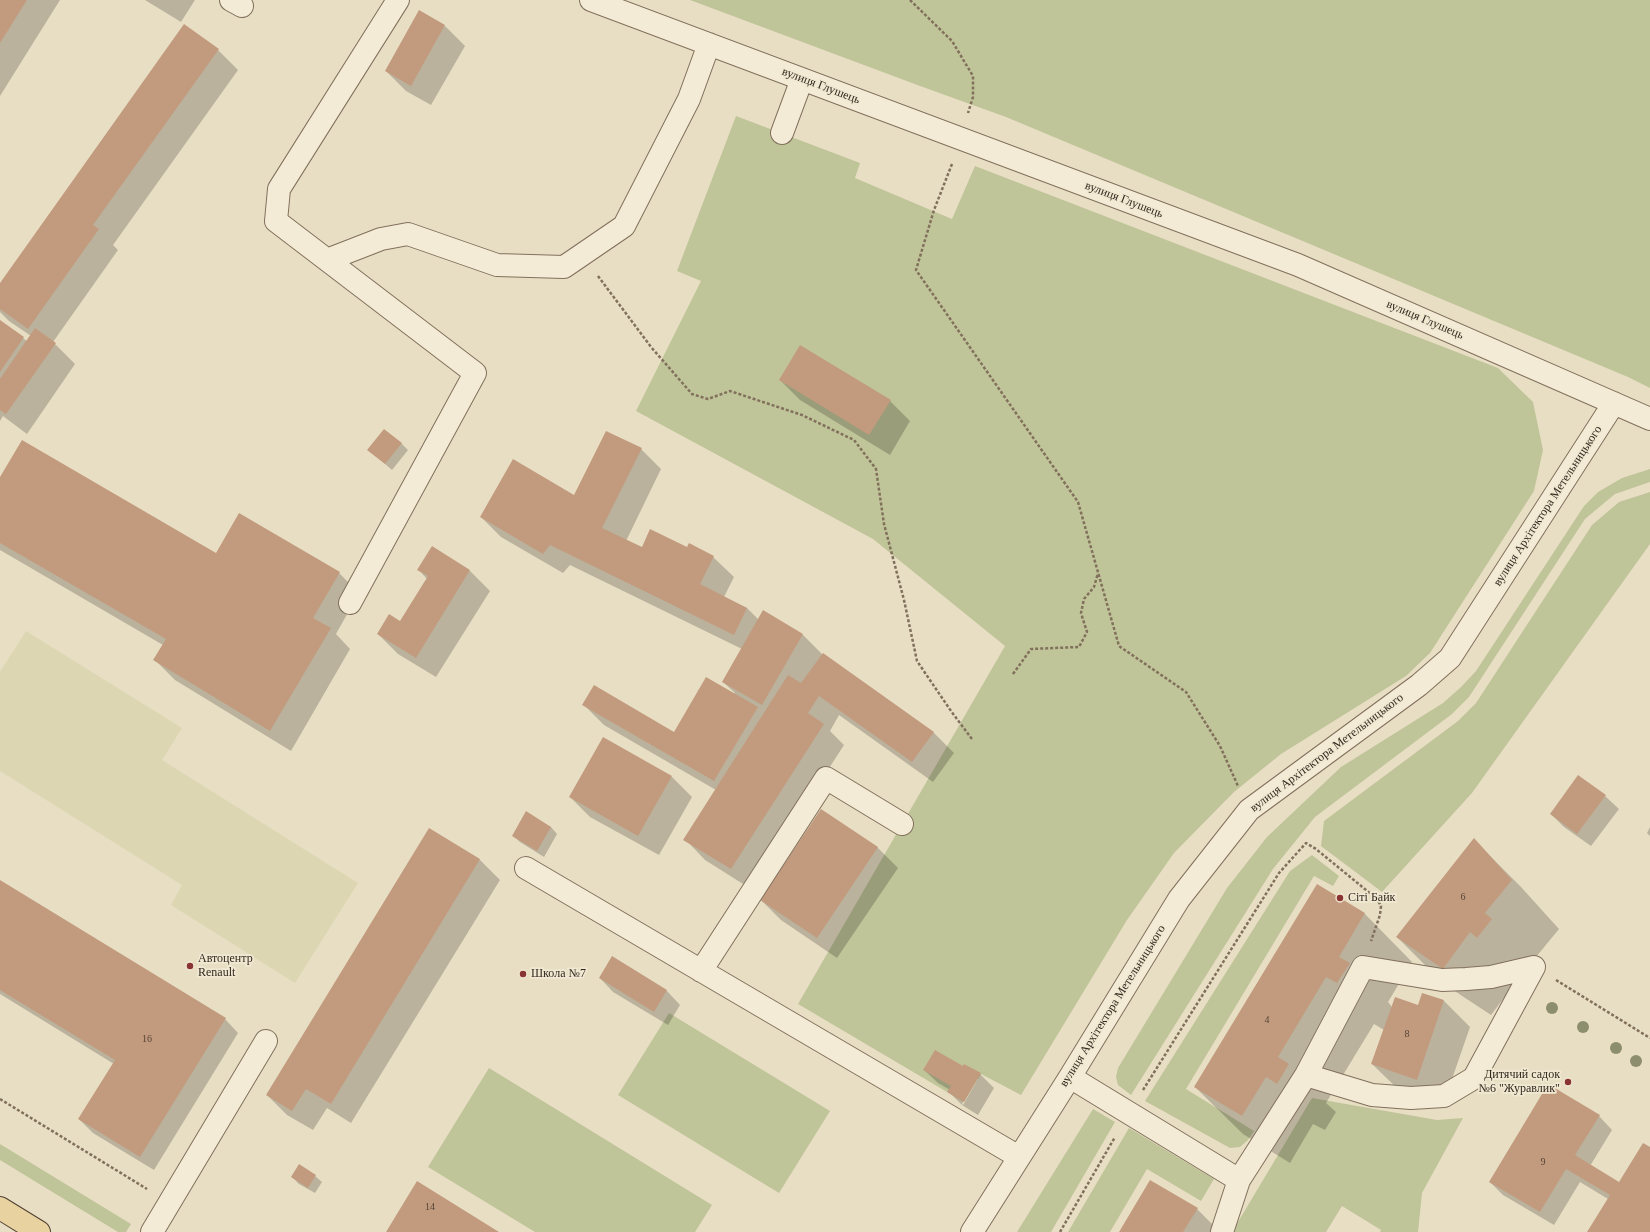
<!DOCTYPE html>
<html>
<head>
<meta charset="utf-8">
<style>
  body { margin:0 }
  canvas { display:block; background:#e8dec4 }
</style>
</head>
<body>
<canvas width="1650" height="1232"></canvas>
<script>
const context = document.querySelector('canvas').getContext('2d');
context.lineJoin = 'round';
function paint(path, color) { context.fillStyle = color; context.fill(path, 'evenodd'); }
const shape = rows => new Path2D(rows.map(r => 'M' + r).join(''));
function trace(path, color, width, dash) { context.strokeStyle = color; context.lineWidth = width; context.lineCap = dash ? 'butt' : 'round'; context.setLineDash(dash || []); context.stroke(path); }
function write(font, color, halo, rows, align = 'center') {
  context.font = font + ' Georgia,serif'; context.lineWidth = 3.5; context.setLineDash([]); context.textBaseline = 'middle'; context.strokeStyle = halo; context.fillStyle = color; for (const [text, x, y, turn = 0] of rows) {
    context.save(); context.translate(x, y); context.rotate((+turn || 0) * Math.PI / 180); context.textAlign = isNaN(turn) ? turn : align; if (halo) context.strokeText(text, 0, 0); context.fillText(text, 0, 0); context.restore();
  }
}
paint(shape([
  [26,631,182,728,162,760,358,883,295,983,171,905,182,885,0,771,0,672]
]), '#ddd6b2');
paint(shape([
  [690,0,1650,0,1650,388,1628,377,1006,117,920,86],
  [736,116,860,163,855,178,952,219,975,166,1498,368,1533,402,1543,450,1534,491,1430,653,1406,676,1281,754,1234,792,1174,853,1127,920,1021,1095,981,1074,964,1102,798,1004,1005,646,873,539,636,411,701,281,677,271],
  [1650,469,1650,482,1615,494,1585,519,1469,697,1452,714,1315,817,1273,869,1131,1095,1118,1085,1116,1077,1118,1068,1227,888,1267,837,1341,767,1443,703,1461,687,1476,671,1584,506,1598,492,1622,478],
  [1650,492,1650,544,1472,793,1382,892,1321,846,1324,821,1458,721,1476,703,1592,525,1619,502],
  [1312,855,1339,876,1333,886,1314,876,1186,1089,1254,1131,1248,1140,1240,1147,1230,1148,1145,1101,1290,871],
  [669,1013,830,1111,779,1193,618,1095],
  [489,1068,712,1205,695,1232,535,1232,428,1167],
  [1312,1098,1437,1120,1463,1118,1422,1193,1418,1232,1380,1232,1381,1230,1342,1206,1326,1232,1232,1232],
  [1093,1109,1115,1122,1051,1232,1017,1232],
  [1129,1128,1214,1179,1201,1201,1147,1169,1110,1232,1068,1232],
  [0,1144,131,1224,126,1232,118,1232,0,1160]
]), '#c0c599');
paint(shape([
  [0,0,60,0,0,96],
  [145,0,195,0,181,22],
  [445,26,465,46,431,105,406,91,386,71],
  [218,50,238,70,113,245,118,250,53,342,75,364,27,434,3,416,0,421,0,322,27,341,31,336,9,321,0,312,0,285],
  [780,380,890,401,910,421,890,455,800,400],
  [401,443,408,450,392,470,369,450],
  [641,449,661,469,626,541,642,549,687,548,713,557,734,577,724,597,747,608,759,620,763,612,803,635,823,655,933,732,954,753,933,782,839,715,830,731,844,745,751,889,705,860,685,839,716,790,604,725,584,705,674,733,735,693,723,682,742,649,570,565,563,573,501,537,481,517,575,496],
  [0,479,216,554,339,573,359,593,336,634,350,649,291,751,175,680,155,660,163,645,0,550],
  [418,569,470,571,490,591,436,677,398,654,378,634,400,623,427,579],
  [672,777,692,797,659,855,590,817,570,797],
  [1605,796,1619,809,1591,846,1564,827,1551,814],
  [526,813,551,827,557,834,544,857,520,842,513,836],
  [1650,827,1650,836,1647,833],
  [430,829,480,860,500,880,351,1123,327,1108,313,1130,287,1115,267,1095],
  [1474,840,1521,887,1559,929,1518,979,1491,1015,1444,984,1397,937],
  [877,847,898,868,837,958,781,920,761,900],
  [0,881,225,1019,238,1033,154,1170,93,1133,79,1119,114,1064,0,994],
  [1317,885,1365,914,1412,962,1388,1002,1392,1007,1419,1006,1423,994,1444,1001,1470,1027,1443,1105,1399,1090,1372,1064,1384,1030,1374,1024,1326,1103,1336,1112,1325,1130,1313,1124,1290,1163,1243,1134,1195,1087],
  [612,958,667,991,680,1005,668,1025,613,992,600,978],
  [963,1067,980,1074,994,1088,978,1115,962,1105,949,1092,950,1090,938,1083,924,1070],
  [976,1079,978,1079,963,1105,962,1104],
  [1599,1116,1612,1130,1590,1166,1619,1183,1650,1148,1650,1232,1589,1232,1608,1199,1580,1182,1554,1225,1503,1195,1490,1182],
  [315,1176,322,1182,315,1193,299,1184,292,1177],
  [1197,1209,1220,1232,1120,1232]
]), '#0003');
paint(shape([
  [0,0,27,0,0,43],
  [419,10,445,25,411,86,385,71],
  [184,24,219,49,93,225,99,229,28,329,0,309,0,283],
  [0,320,24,337,0,372],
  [35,328,56,343,6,414,0,410,0,379],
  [800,345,891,400,869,435,779,380],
  [384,429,402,443,385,464,367,450],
  [606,431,642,448,602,528,642,547,650,529,687,547,689,543,714,556,700,584,747,608,734,635,550,545,543,554,480,517,513,459,574,495],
  [22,440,216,553,239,513,340,572,313,618,331,628,270,731,153,660,166,639,0,543,0,477],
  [432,546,470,570,416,658,377,634,389,614,400,621,428,576,417,570],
  [763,610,803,634,762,705,722,682],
  [823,653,934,732,912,762,819,696,808,713,824,724,731,869,683,840,788,675,801,683],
  [706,677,758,707,714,781,582,705,594,685,674,732],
  [603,737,672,776,638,836,569,797],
  [1578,775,1606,795,1577,834,1550,814],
  [821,809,878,847,817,938,760,900],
  [526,811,551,827,537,851,512,836],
  [429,828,480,859,331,1104,306,1089,292,1111,266,1095],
  [1474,838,1512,880,1485,913,1492,919,1477,938,1470,932,1443,969,1396,937],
  [0,880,226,1018,140,1157,78,1119,115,1060,0,990],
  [1317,884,1365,913,1339,957,1350,963,1337,983,1326,977,1278,1057,1289,1064,1277,1084,1266,1077,1242,1116,1194,1087],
  [612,956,667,990,654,1012,599,978],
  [1422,993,1444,1000,1417,1080,1371,1064,1395,997,1418,1005],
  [935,1050,963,1066,964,1064,981,1073,964,1102,947,1092,951,1086,923,1070],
  [1548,1084,1600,1115,1575,1155,1619,1182,1643,1143,1650,1147,1650,1232,1587,1232,1610,1195,1566,1169,1540,1212,1489,1182],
  [299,1164,316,1175,308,1188,291,1177],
  [1150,1180,1198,1208,1183,1232,1119,1232],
  [417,1181,499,1232,386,1232]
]), '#c29b7e');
const minor = shape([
  [231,0,242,6],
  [591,0,1298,265,1650,419],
  [782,133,802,79],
  [327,260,381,239,408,234,497,265,564,267,624,226,689,99,709,44],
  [350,603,475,373,276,221,279,189,398,0],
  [526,868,1019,1157],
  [701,971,826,778,902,824],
  [1070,1077,1239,1180],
  [152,1232,266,1041],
  [972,1232,1070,1077,1179,899,1249,810,1419,685,1450,658,1614,403],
  [1222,1232,1239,1180,1306,1075,1363,967,1442,980,1466,979,1491,977,1534,967,1474,1078,1444,1096,1411,1098,1372,1095,1306,1075]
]);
const major = shape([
  [0,1208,39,1232]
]);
trace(minor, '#81705c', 24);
trace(major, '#4f3f30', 24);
trace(shape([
  [910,0,952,41,973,76,973,97,968,113],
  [952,164,934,210,916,270,1078,502,1119,646,1186,692,1220,746,1238,786],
  [598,276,651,347,692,394,708,399,730,391,802,415,854,440,876,469,884,524,904,600,917,661,951,711,972,739],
  [1013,674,1031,649,1079,647,1087,632,1081,613,1084,599,1094,587,1098,573],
  [1556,980,1650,1038],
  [1143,1090,1279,873,1306,843,1316,849,1377,899,1381,906,1380,915,1371,941],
  [0,1099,147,1189],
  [1060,1232,1115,1137]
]), '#81705c', 2.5, [3, 2]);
trace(minor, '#f4ebd6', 22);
trace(major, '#e8d2a0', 22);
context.fillStyle = '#8d8e6e';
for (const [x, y] of [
  [1552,1008],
  [1583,1027],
  [1616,1048],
  [1636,1061]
]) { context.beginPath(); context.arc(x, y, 6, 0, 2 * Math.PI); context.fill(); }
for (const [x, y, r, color] of [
  [1340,898,4,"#893333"],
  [190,966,4,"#893333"],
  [523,974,4,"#893333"],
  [1568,1082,4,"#893333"]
]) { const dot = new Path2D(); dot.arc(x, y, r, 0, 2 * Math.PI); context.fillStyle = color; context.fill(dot); trace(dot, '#f1e8d2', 1.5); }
write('10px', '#574537', null, [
  ["6",1463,897],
  ["4",1267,1020],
  ["8",1407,1034],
  ["16",147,1039],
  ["9",1543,1162],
  ["14",430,1207]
]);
write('12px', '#33281f', '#f1e8d2', [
  ["вулиця Глушець",821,86,21],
  ["вулиця Глушець",1124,200,21],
  ["вулиця Глушець",1425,320,23],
  ["вулиця Архітектора Метельницького",1548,506,-57],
  ["вулиця Архітектора Метельницького",1327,753,-37],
  ["вулиця Архітектора Метельницького",1113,1006,-58]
]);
write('12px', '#33281f', '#f1e8d2', [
  ["Сіті Байк",1348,898],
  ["Автоцентр",198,959],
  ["Renault",198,973],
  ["Школа №7",531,974],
  ["Дитячий садок",1560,1075,"right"],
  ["№6 \"Журавлик\"",1560,1089,"right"]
], 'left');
</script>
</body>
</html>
